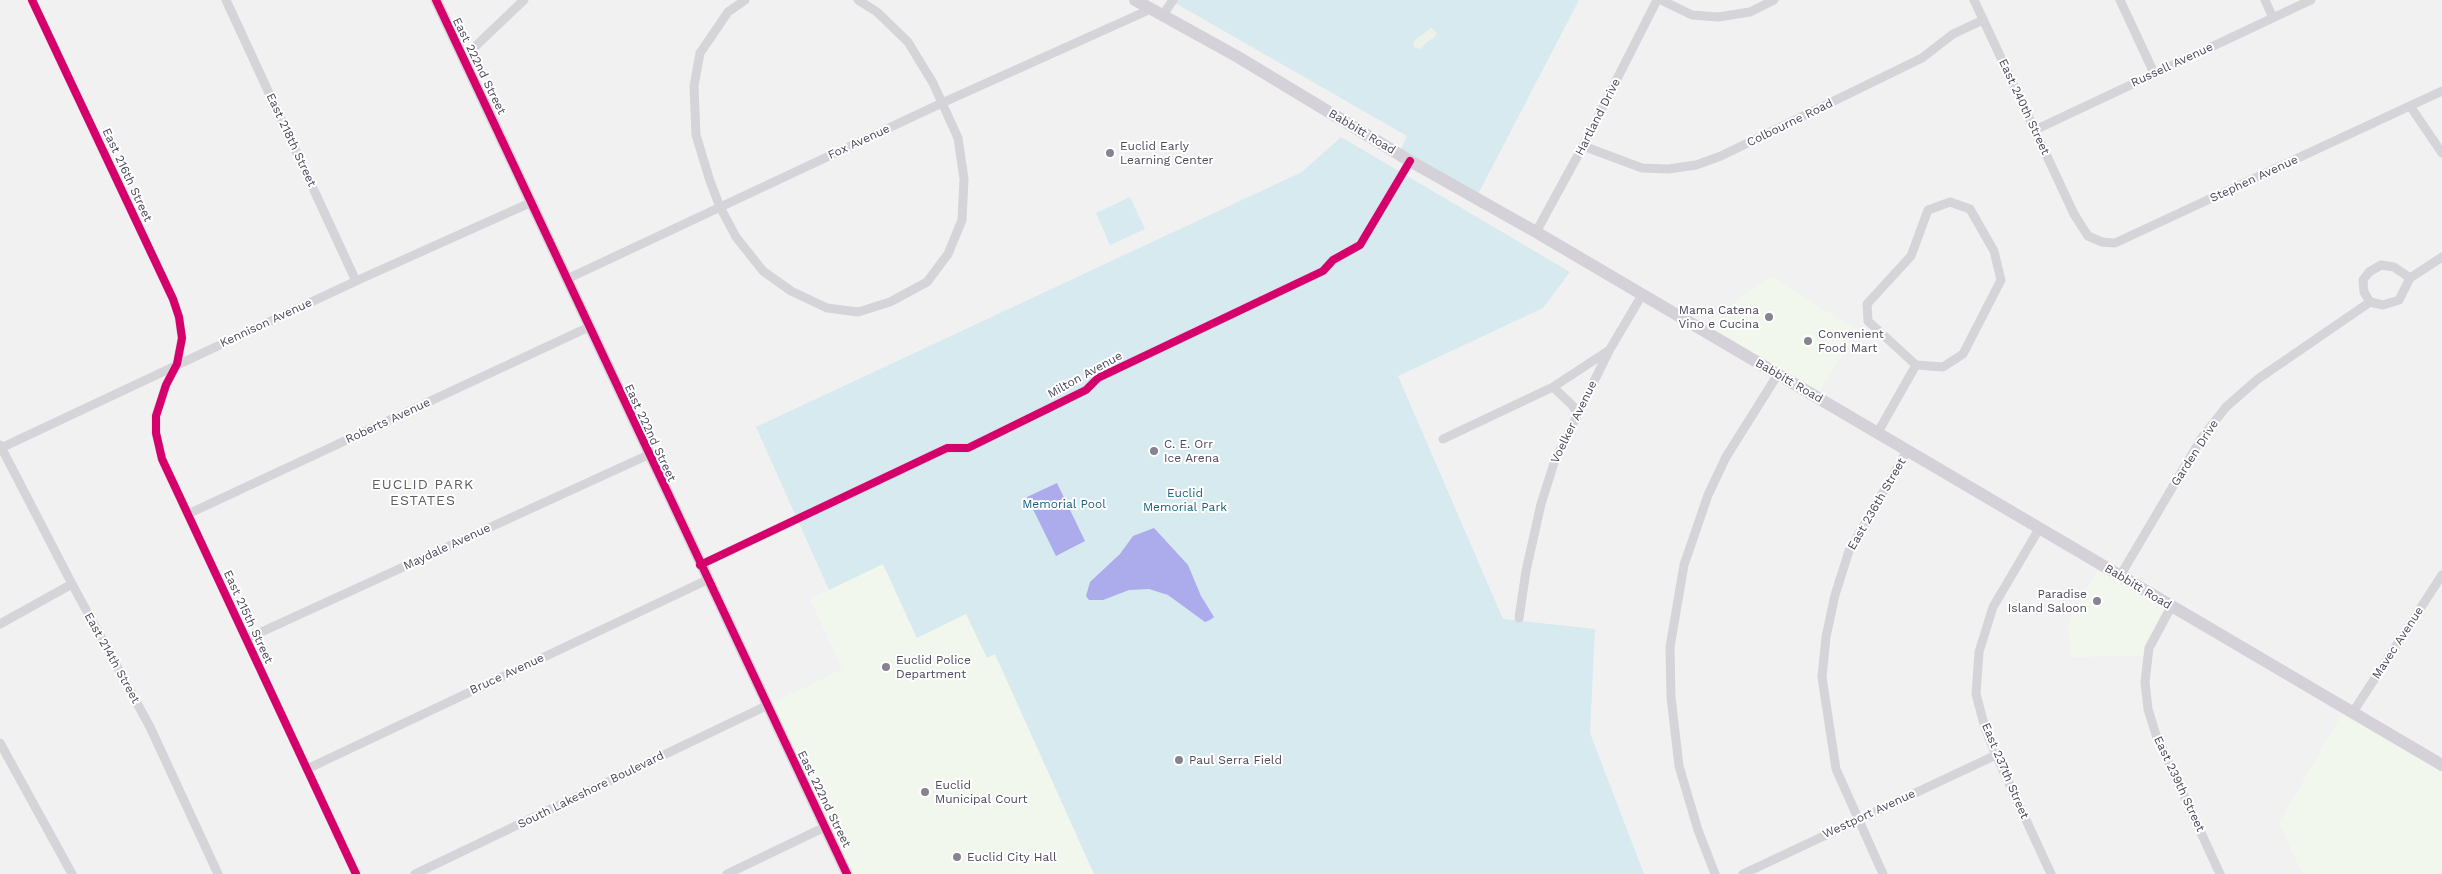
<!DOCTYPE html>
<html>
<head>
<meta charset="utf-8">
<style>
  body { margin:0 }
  canvas { display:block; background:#f1f1f1 }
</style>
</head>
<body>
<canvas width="2442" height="874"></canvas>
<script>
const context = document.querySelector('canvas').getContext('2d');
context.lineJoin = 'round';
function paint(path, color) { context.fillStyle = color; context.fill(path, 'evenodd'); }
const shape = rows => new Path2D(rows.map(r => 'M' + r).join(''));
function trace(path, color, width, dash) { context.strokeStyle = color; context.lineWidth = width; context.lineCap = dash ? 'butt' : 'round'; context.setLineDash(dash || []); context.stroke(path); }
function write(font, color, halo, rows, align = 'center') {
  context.font = font + ' "Work Sans",sans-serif'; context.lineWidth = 4; context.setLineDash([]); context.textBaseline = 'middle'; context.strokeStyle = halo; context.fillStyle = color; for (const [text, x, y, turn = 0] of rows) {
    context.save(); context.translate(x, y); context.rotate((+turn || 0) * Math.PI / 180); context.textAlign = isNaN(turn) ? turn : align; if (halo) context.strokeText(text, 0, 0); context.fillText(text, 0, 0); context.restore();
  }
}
paint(shape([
  [1771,276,1858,331,1816,396,1699,328],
  [883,564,916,638,966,614,987,658,994,654,1095,874,847,874,766,706,842,669,810,599],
  [2101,565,2171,607,2148,656,2070,657,2068,621],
  [2346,707,2442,765,2442,874,2303,874,2279,823]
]), '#f2f7ed');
paint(shape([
  [1170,0,1579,0,1476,198,1399,154,1407,136],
  [1341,137,1570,272,1543,308,1398,376,1503,619,1595,629,1590,733,1644,874,1094,874,995,654,987,658,966,614,917,638,883,564,829,590,756,427,1302,172],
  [1130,197,1145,229,1110,245,1096,213]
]), '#d6eaef');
paint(shape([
  [1431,28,1437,33,1434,38,1427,42,1420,49,1414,47,1414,41]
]), '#edf2e8');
paint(shape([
  [1057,483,1085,541,1056,556,1027,497],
  [1154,528,1188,565,1201,596,1214,617,1210,620,1205,622,1168,595,1149,589,1129,590,1103,600,1089,600,1086,596,1090,582,1120,554,1133,536]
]), '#acabec');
trace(shape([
  [32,0,173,299,179,317,182,338,177,364,166,385,156,416,156,433,162,459,356,874],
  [226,0,356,281],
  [745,0,728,12,700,53,694,86,696,135,710,181,720,207,736,237,763,271,791,291,827,308,858,312,890,302,927,282,948,254,962,220,964,179,958,138,933,83,908,42,877,12,858,0],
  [1661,0,1692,15,1718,17,1750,12,1774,0],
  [1974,0,2074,214,2088,236,2102,242,2115,243,2442,91],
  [2120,0,2154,73],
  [2265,0,2273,18],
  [1163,15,1173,0],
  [463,58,524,0],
  [2410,106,2442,153],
  [2035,130,2311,0],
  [1583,146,1642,168,1668,169,1696,165,1721,156,1922,58,1953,34,1983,20],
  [1950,202,1970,209,1994,251,2001,280,1963,354,1943,367,1916,365,1868,321,1867,304,1911,256,1928,210,1950,202],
  [1536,232,1583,146,1657,0],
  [567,279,942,103,1151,9],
  [2370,302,2364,292,2363,280,2369,272,2381,265,2394,267,2410,278],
  [1553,387,1572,405,1578,414],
  [1878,432,1916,365],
  [1443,439,1553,387,1608,351],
  [0,445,72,584,150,727,218,874],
  [1,448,356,281,532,202],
  [188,514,589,327],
  [2039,529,1993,607,1979,652,1976,694,1985,728,1996,755,2051,874],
  [700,565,947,448,968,448,1086,390,1098,378,1323,271,1333,260,1360,245,1410,161],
  [2120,576,2201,439,2226,407,2258,379,2370,302,2383,305,2399,300,2410,278,2442,257],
  [2171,607,2149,648,2145,682,2148,709,2156,735,2220,874],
  [1519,618,1526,571,1541,504,1555,460,1610,349,1642,295],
  [0,624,72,584],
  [246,639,648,455],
  [2353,712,2442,575],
  [0,743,72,874],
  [307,769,707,580],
  [415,874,766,706],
  [727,874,825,827],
  [1715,874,1698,830,1679,766,1671,697,1670,647,1684,565,1708,495,1726,457,1778,374],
  [1743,874,1996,755],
  [1883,874,1836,769,1822,677,1826,637,1835,595,1849,551,1907,451]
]), '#d5d4d8', 9);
trace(shape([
  [436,0,847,874]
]), '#d5d4d8', 11);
trace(shape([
  [1135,0,1238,57,1410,161,1536,232,2442,765]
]), '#d4d2d8', 12);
trace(shape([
  [32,0,173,299,179,317,182,338,177,364,166,385,156,416,156,433,162,459,356,874],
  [436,0,847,874],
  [700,565,947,448,968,448,1086,390,1098,378,1323,271,1333,260,1360,245,1410,161]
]), '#d6006c', 8);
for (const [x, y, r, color] of [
  [1110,153,5,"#878391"],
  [1769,317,5,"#878391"],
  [1808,341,5,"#878391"],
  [1154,451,5,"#878391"],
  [2097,601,5,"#878391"],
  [886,667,5,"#878391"],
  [1179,760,5,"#878391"],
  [925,792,5,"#878391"],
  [957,857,5,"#878391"]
]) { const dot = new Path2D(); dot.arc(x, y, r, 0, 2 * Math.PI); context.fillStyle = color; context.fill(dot); trace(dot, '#fff', 2); }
write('12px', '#4e485d', '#fff', [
  ["Russell Avenue",2172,65,-25],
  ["East 222nd Street",479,66,64],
  ["East 240th Street",2024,107,65],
  ["Hartland Drive",1598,117,-63],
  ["Colbourne Road",1790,123,-26],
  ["Babbitt Road",1362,132,31],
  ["East 218th Street",291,140,65],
  ["Fox Avenue",859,142,-25],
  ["East 216th Street",127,175,65],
  ["Stephen Avenue",2254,179,-25],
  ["Kennison Avenue",266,323,-25],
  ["Milton Avenue",1085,375,-29],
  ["Babbitt Road",1789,381,30],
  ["Roberts Avenue",388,421,-25],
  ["Voelker Avenue",1574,422,-64],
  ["East 222nd Street",650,433,65],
  ["Garden Drive",2195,453,-57],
  ["East 236th Street",1877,504,-60],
  ["Maydale Avenue",447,547,-25],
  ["Babbitt Road",2138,587,31],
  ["East 215th Street",248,617,65],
  ["Mavec Avenue",2398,643,-57],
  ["East 214th Street",112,658,61],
  ["Bruce Avenue",507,674,-25],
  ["East 237th Street",2005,771,67],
  ["East 239th Street",2179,784,65],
  ["South Lakeshore Boulevard",591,790,-26],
  ["East 222nd Street",824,799,64],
  ["Westport Avenue",1869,814,-25]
]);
write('12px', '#4e485d', '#fff', [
  ["Euclid Early",1120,146],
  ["Learning Center",1120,160],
  ["Mama Catena",1759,310,"right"],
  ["Vino e Cucina",1759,324,"right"],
  ["Convenient",1818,334],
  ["Food Mart",1818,348],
  ["C. E. Orr",1164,444],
  ["Ice Arena",1164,458],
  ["Paradise",2087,594,"right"],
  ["Island Saloon",2087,608,"right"],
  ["Euclid Police",896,660],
  ["Department",896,674],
  ["Paul Serra Field",1189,760],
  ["Euclid",935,785],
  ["Municipal Court",935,799],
  ["Euclid City Hall",967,857]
], 'left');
write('12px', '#195f7e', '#fff', [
  ["Euclid",1185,493],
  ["Memorial Park",1185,507],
  ["Memorial Pool",1064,504]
]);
context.letterSpacing = '1px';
write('14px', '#5f5c65', '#fff', [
  ["EUCLID PARK",423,485],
  ["ESTATES",423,501]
]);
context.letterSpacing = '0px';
</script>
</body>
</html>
